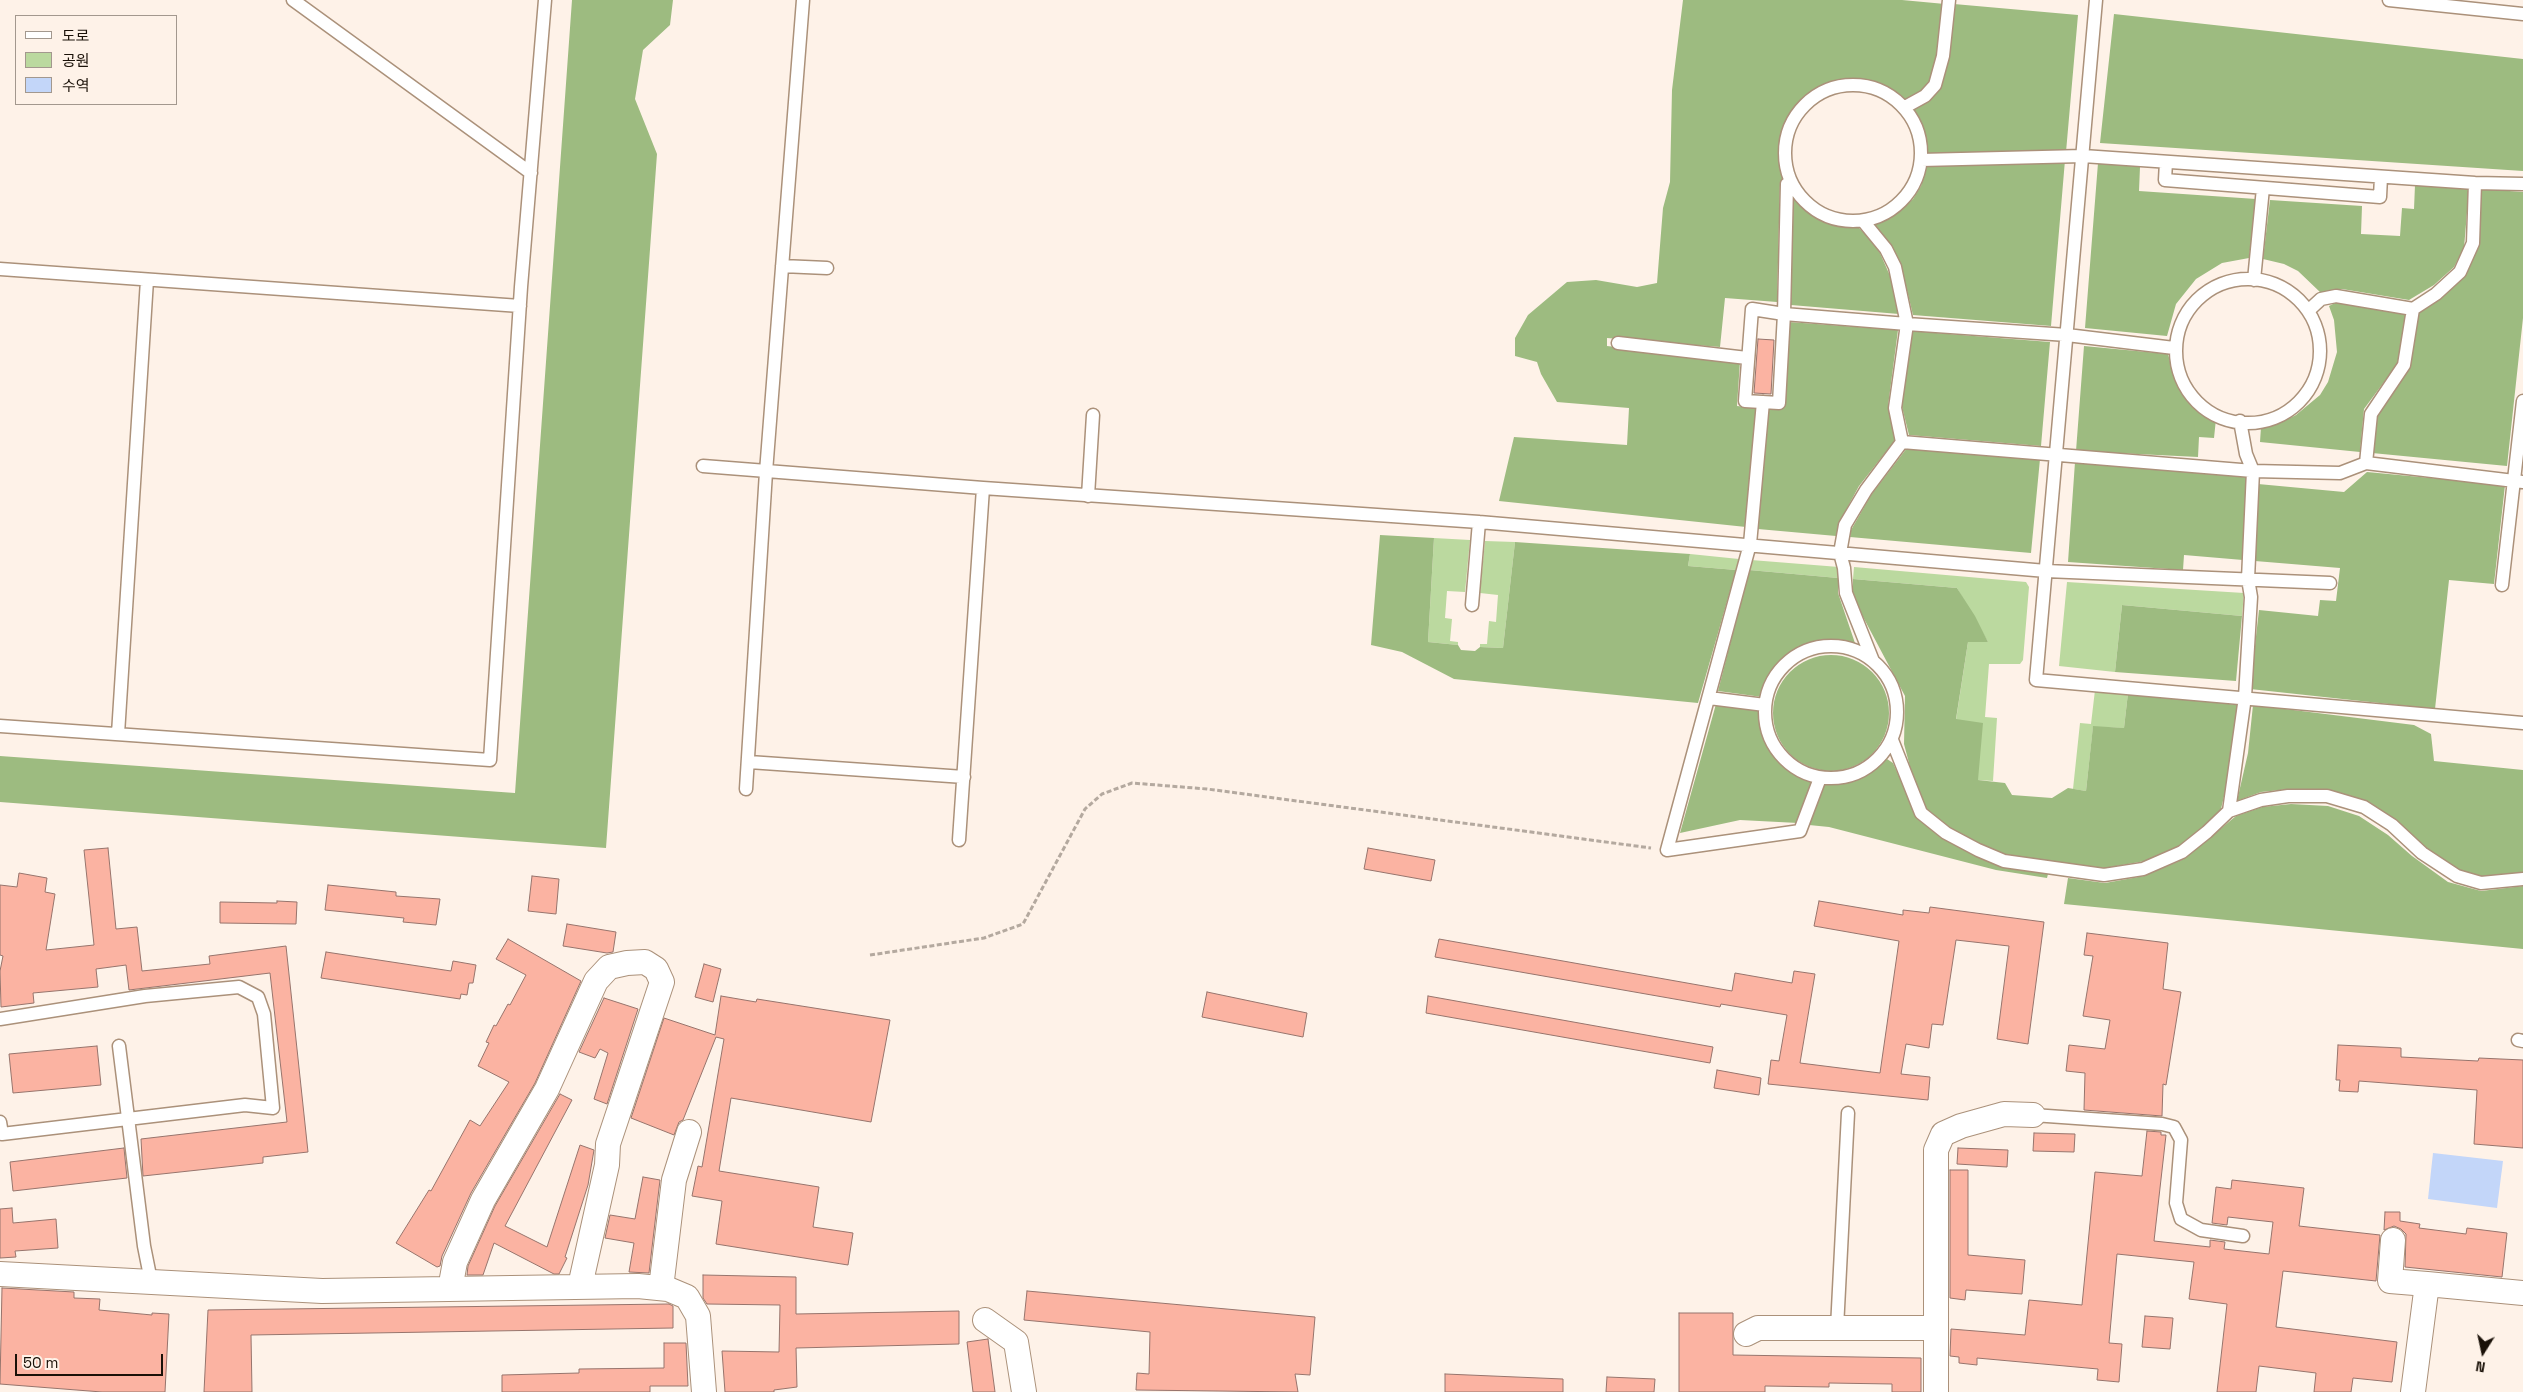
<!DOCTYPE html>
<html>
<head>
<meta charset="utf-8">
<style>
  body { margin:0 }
  #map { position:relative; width:2523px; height:1392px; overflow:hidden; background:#fef2e8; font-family:"Space Grotesk","Noto Sans KR",sans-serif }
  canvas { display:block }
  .legend { position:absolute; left:15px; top:15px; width:162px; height:90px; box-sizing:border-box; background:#fef2e8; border:1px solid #a3988e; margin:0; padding:6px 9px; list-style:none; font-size:15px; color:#1a1108 }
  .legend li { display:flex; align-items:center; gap:10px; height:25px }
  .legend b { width:25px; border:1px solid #a3988e }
  .north { position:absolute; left:2458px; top:1327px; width:50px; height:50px; -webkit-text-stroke:4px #fef2e8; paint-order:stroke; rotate:190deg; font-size:14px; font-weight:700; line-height:20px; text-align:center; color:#1a1108 }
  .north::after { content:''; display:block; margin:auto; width:18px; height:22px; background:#1a1108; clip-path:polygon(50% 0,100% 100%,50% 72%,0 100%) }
  .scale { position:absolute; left:15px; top:1354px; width:148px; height:22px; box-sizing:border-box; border:2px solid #1a1108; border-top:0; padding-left:6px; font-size:15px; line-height:18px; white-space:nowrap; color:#1a1108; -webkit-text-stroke:4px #fef2e8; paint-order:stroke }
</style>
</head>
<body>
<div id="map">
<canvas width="2523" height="1392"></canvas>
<ul class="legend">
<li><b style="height:6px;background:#fff"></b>도로</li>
<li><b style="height:14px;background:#bbd99f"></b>공원</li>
<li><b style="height:14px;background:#c3d6f9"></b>수역</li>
</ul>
<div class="north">N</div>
<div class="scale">50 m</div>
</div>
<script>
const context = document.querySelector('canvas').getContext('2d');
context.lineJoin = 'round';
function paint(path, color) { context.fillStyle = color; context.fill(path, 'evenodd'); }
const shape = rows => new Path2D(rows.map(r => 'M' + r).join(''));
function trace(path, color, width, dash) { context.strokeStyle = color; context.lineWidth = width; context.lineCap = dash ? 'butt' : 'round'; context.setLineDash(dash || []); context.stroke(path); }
paint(shape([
  [1434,538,1470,540,1465,592,1447,591,1445,618,1452,619,1450,641,1458,642,1458,645,1428,642],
  [1485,541,1515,542,1503,648,1480,647,1480,644,1487,644,1489,621,1496,622,1498,595,1480,593],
  [1690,554,1739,559,1736,570,1688,566],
  [1751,560,1839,567,1838,578,1749,570],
  [1854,567,2026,582,2029,587,2023,660,2020,664,1989,664,1985,717,1997,718,1993,781,1978,780,1956,720,1968,642,1988,642,1957,588,1853,579],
  [2067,582,2244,593,2242,616,2122,605,2115,672,2059,666],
  [2095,690,2128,693,2124,728,2093,727,2086,791,2073,789,2080,723,2091,724]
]), '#bbd99f');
paint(shape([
  [572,0,673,0,670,25,643,50,635,99,657,154,606,848,0,802,0,756,515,793],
  [1683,0,1902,0,1945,4,1942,31,1931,82,1907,103,1886,87,1872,82,1843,80,1816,90,1804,98,1787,121,1779,150,1783,178,1780,182,1777,302,1725,298,1720,347,1607,338,1607,346,1740,361,1737,406,1756,408,1746,527,1499,501,1514,437,1627,445,1629,408,1557,402,1541,374,1537,362,1515,356,1515,338,1528,315,1567,282,1596,280,1637,287,1657,283,1663,208,1670,182,1672,90],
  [1954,4,2078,15,2066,152,1928,155,1924,129,1913,109,1926,99],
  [2114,14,2523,59,2523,171,2100,143],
  [2065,160,2051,326,1913,315,1904,278,1892,246,1874,225,1891,218,1913,199,1921,186,1927,163],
  [2098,163,2140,167,2139,191,2256,199,2249,258,2222,263,2196,279,2176,304,2167,336,2085,328],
  [2415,185,2469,188,2464,248,2454,267,2434,285,2409,300,2342,289,2321,293,2298,271,2284,264,2263,259,2270,200,2362,206,2361,234,2400,236,2402,208,2414,209],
  [2482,189,2523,192,2523,318,2507,466,2372,453,2375,416,2408,370,2420,307,2477,248],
  [1793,197,1809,213,1821,221,1835,226,1859,228,1870,239,1880,253,1894,285,1899,314,1791,305],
  [2337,302,2407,314,2398,363,2364,409,2360,452,2260,442,2261,427,2282,422,2296,415,2320,395,2328,382,2337,352,2334,320,2329,306],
  [1789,322,1898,330,1888,406,1896,439,1859,486,1839,523,1836,536,1758,529,1768,407,1782,408],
  [1911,331,2050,342,2041,446,1909,435,1901,403],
  [2084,346,2168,354,2175,380,2184,393,2194,404,2216,419,2214,438,2199,437,2198,457,2076,451],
  [1907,448,2040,459,2031,553,1850,537,1851,530,1871,495],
  [2075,462,2247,474,2243,560,2184,555,2183,570,2068,562],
  [2367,472,2505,485,2494,584,2449,580,2435,709,2250,689,2259,610,2318,616,2320,600,2336,601,2340,568,2255,561,2258,484,2344,492],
  [1380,535,1434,538,1428,642,1458,645,1461,650,1475,651,1480,647,1503,648,1515,542,1690,554,1688,566,1736,570,1698,703,1454,679,1402,652,1371,645],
  [1749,570,1838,578,1838,593,1856,646,1830,643,1806,647,1783,659,1764,686,1762,697,1718,691],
  [1853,579,1957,588,1975,616,1988,642,1968,642,1956,719,1983,723,1978,780,2005,783,2012,795,2052,798,2068,788,2086,791,2093,726,2124,728,2128,693,2238,705,2227,784,2221,809,2205,827,2183,845,2145,861,2105,868,2006,856,1949,830,1928,813,1914,782,1904,744,1905,696,1853,598],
  [2122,605,2242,616,2236,681,2115,672],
  '1773 713a58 58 0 1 1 116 0a58 58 0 1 1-116 0Z',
  [1716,704,1760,711,1764,737,1776,757,1796,774,1814,780,1798,823,1740,820,1680,833],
  [2253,705,2414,725,2431,734,2434,761,2523,770,2523,874,2481,879,2459,871,2328,791,2290,789,2261,792,2237,801,2248,753],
  [1887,759,1893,763,1917,816,1942,838,2002,865,2048,874,2047,878,1996,870,1829,827,1809,825,1825,781,1849,781,1863,776],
  [2291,804,2328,806,2359,816,2388,835,2412,856,2448,882,2481,891,2523,886,2523,949,2064,904,2068,878,2105,883,2144,876,2184,859,2236,816,2262,807]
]), '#9dbb80');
paint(shape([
  [2433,1153,2503,1161,2497,1208,2428,1199]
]), '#c3d6f9');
const building = shape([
  [1758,339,1774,340,1771,394,1754,393,1758,339],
  [108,848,116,929,137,927,142,971,210,964,209,956,286,946,308,1152,263,1157,263,1163,143,1176,141,1139,287,1122,270,973,129,990,126,965,96,969,98,987,33,993,34,1003,1,1007,0,971,3,956,0,955,0,885,17,887,19,873,47,878,45,892,55,894,46,950,94,945,84,850,108,848],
  [1368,848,1435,860,1431,881,1364,869,1368,848],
  [532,876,559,879,556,914,528,911,532,876],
  [328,885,396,892,396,896,440,899,436,925,403,922,404,918,325,910,328,885],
  [277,901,297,902,296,924,220,923,220,902,277,903,277,901],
  [1819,901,1903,915,1903,910,1929,913,1930,907,2044,922,2028,1044,1997,1039,2009,946,1956,940,1943,1025,1932,1024,1929,1048,1906,1044,1901,1074,1930,1077,1928,1100,1768,1084,1771,1060,1779,1061,1787,1015,1721,1004,1720,1007,1435,957,1439,939,1732,991,1735,973,1792,983,1794,971,1815,974,1800,1063,1880,1073,1899,941,1814,926,1819,901],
  [567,924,616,932,613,952,607,953,563,946,567,924],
  [2087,933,2168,943,2163,989,2181,992,2166,1085,2163,1084,2162,1116,2084,1110,2085,1073,2066,1071,2069,1045,2105,1049,2110,1020,2083,1016,2093,956,2084,955,2087,933],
  [508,939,581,981,535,1083,471,1193,442,1256,440,1266,437,1267,396,1243,429,1190,431,1191,470,1120,480,1126,509,1082,478,1066,489,1043,486,1042,494,1025,496,1026,508,1004,510,1005,526,975,496,959,508,939],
  [326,952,451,971,453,961,476,965,473,983,469,983,467,995,461,994,460,999,321,978,326,952],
  [704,964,721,969,713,1002,695,997,704,964],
  [1207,992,1307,1013,1303,1037,1202,1017,1207,992],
  [721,996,756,1002,757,999,890,1020,871,1122,731,1098,719,1171,819,1187,813,1227,853,1233,848,1265,716,1244,722,1201,692,1196,698,1166,702,1167,724,1039,716,1037,683,1120,679,1122,674,1135,631,1118,664,1018,715,1035,721,996],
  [1428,996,1713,1047,1710,1063,1426,1013,1428,996],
  [604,998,638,1009,607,1104,594,1099,608,1053,600,1049,595,1058,579,1052,604,998],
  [2338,1045,2401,1048,2401,1057,2478,1061,2479,1058,2523,1060,2523,1148,2474,1144,2477,1090,2359,1081,2358,1092,2339,1091,2340,1080,2336,1080,2338,1045],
  [97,1046,101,1085,13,1093,9,1054,97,1046],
  [1717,1070,1761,1078,1759,1095,1714,1088,1717,1070],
  [560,1094,572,1100,505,1226,547,1247,580,1145,594,1150,588,1185,565,1257,567,1258,559,1274,554,1274,494,1243,483,1275,467,1275,468,1266,495,1206,560,1094],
  [2147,1131,2161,1132,2161,1135,2166,1135,2154,1241,2210,1247,2210,1240,2225,1242,2224,1249,2269,1254,2273,1222,2228,1217,2227,1225,2212,1223,2216,1187,2231,1189,2232,1180,2304,1188,2299,1226,2380,1235,2376,1281,2283,1271,2276,1327,2397,1342,2392,1382,2353,1378,2351,1392,2314,1392,2316,1373,2259,1366,2256,1392,2217,1392,2227,1304,2189,1299,2194,1262,2117,1254,2109,1343,2122,1344,2119,1382,2097,1380,2098,1369,1977,1358,1977,1365,1959,1363,1959,1357,1950,1356,1951,1329,2025,1335,2029,1300,2082,1305,2095,1172,2142,1176,2147,1131],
  [2034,1133,2075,1134,2074,1152,2033,1151,2034,1133],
  [124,1148,127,1178,13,1191,10,1162,124,1148],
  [1958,1148,2008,1150,2007,1167,1957,1164,1958,1148],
  [1950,1170,1968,1170,1968,1255,2025,1260,2022,1294,1966,1290,1965,1300,1950,1298,1950,1170],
  [643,1177,660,1180,649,1273,629,1272,634,1243,605,1238,610,1215,635,1219,643,1177],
  [12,1208,13,1223,56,1219,58,1248,15,1251,16,1257,0,1258,0,1209,12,1208],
  [2385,1212,2400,1212,2400,1221,2420,1224,2419,1228,2466,1234,2467,1228,2507,1233,2502,1277,2405,1267,2406,1234,2401,1229,2394,1226,2384,1230,2385,1212],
  [703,1275,796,1277,796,1314,959,1311,959,1344,796,1348,797,1387,774,1390,774,1392,725,1392,722,1351,779,1352,780,1305,707,1304,703,1298,703,1275],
  [2,1288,74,1292,74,1298,100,1299,99,1310,152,1315,152,1313,169,1314,165,1392,102,1392,0,1384,2,1288],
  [1027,1291,1315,1317,1310,1375,1295,1374,1298,1392,1136,1390,1137,1373,1149,1374,1150,1332,1024,1320,1027,1291],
  [669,1304,673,1306,673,1328,251,1335,252,1392,204,1392,208,1310,669,1304],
  [1679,1313,1733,1313,1733,1355,1921,1358,1921,1392,1892,1392,1892,1384,1829,1383,1829,1387,1765,1386,1765,1392,1679,1392,1679,1313],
  [2145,1316,2173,1318,2170,1349,2142,1347,2145,1316],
  [988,1339,995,1392,973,1392,967,1342,988,1339],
  [664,1343,686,1343,688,1386,650,1386,650,1392,502,1392,502,1375,579,1373,579,1369,664,1368,664,1343],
  [1445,1374,1563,1379,1563,1392,1445,1392,1445,1374],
  [1607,1377,1655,1379,1654,1392,1606,1392,1607,1377]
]);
paint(building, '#fbb3a2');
trace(building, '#97746c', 1);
const service = shape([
  [293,0,531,173],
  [2096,0,2036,680,2523,723],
  [2389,0,2523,14],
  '1785 153a68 68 0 1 1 136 0a68 68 0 1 1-136 0Z',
  [1905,107,1925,96,1935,85,1943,56,1949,0],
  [1921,160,2083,156,2475,183,2523,184],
  [2166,162,2165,180,2380,197,2381,177],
  [1791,182,1787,184,1784,314,1779,403,1745,401,1752,309,1784,314,1907,324,2067,335,2174,348],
  [1863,221,1886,249,1895,267,1907,324,1895,408,1902,442],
  [782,266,827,268],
  [0,269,520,306],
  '2176 351a72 72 0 1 1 144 0a72 72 0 1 1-144 0Z',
  [2254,280,2263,188],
  [2308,311,2321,299,2336,296,2413,309,2436,294,2460,272,2473,243,2475,183],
  [1618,343,1747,358],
  [1763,402,1750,544,1667,850,1800,831,1820,778],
  [2366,463,2371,414,2404,365,2413,309],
  [703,466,983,488,1479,522,2046,571,2330,583],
  [1088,496,1093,415],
  [2502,585,2523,401],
  [1472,605,1479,522],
  '1765 712a66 66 0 1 1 132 0a66 66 0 1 1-132 0Z',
  [1873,661,1846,593,1844,568,1840,553,1845,525,1866,490,1902,442,2253,471,2340,473,2366,463,2523,482],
  [1709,698,1765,705],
  [0,726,490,760,521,287,545,0],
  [118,734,147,280],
  [1892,740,1921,813,1946,833,1978,850,2004,861,2104,875,2143,869,2182,852,2207,832,2229,811,2245,697,2251,597,2248,579,2253,471,2246,454,2240,421],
  [749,762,964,777],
  [746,789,766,472,803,0],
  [2229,811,2261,800,2288,796,2327,796,2364,807,2392,825,2422,853,2457,876,2481,883,2523,879],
  [959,840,983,488],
  [0,1019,145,996,239,987,258,997,264,1014,273,1108,245,1105,2,1134,0,1122],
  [2518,1040,2523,1041],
  [119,1046,144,1246,151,1281],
  [2033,1115,2162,1124,2174,1127,2181,1140,2176,1203,2181,1219,2201,1230,2243,1236],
  [1837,1328,1848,1113]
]);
const minor = shape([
  [2393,1240,2390,1281,2427,1284],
  [0,1274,322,1291,638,1286,668,1289,687,1297,698,1316,704,1392],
  [661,1288,674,1180,689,1132],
  [450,1289,455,1262,483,1200,547,1089,596,981,609,967,627,963,645,962,656,969,662,982,608,1144,607,1165,580,1286],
  [985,1320,1016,1342,1024,1392],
  [1746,1334,1758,1328,1935,1328],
  [1936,1392,1936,1150,1943,1134,1961,1126,2004,1114,2033,1115],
  [2413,1392,2427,1284,2523,1293]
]);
trace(service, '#ab917a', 15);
trace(minor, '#ab917a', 26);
trace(shape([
  [870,955,984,938,1023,924,1085,809,1102,794,1132,783,1207,789,1651,848]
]), '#b4a99f', 3, [5, 2.5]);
trace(service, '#fff', 12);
trace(minor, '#fff', 24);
</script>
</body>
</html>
